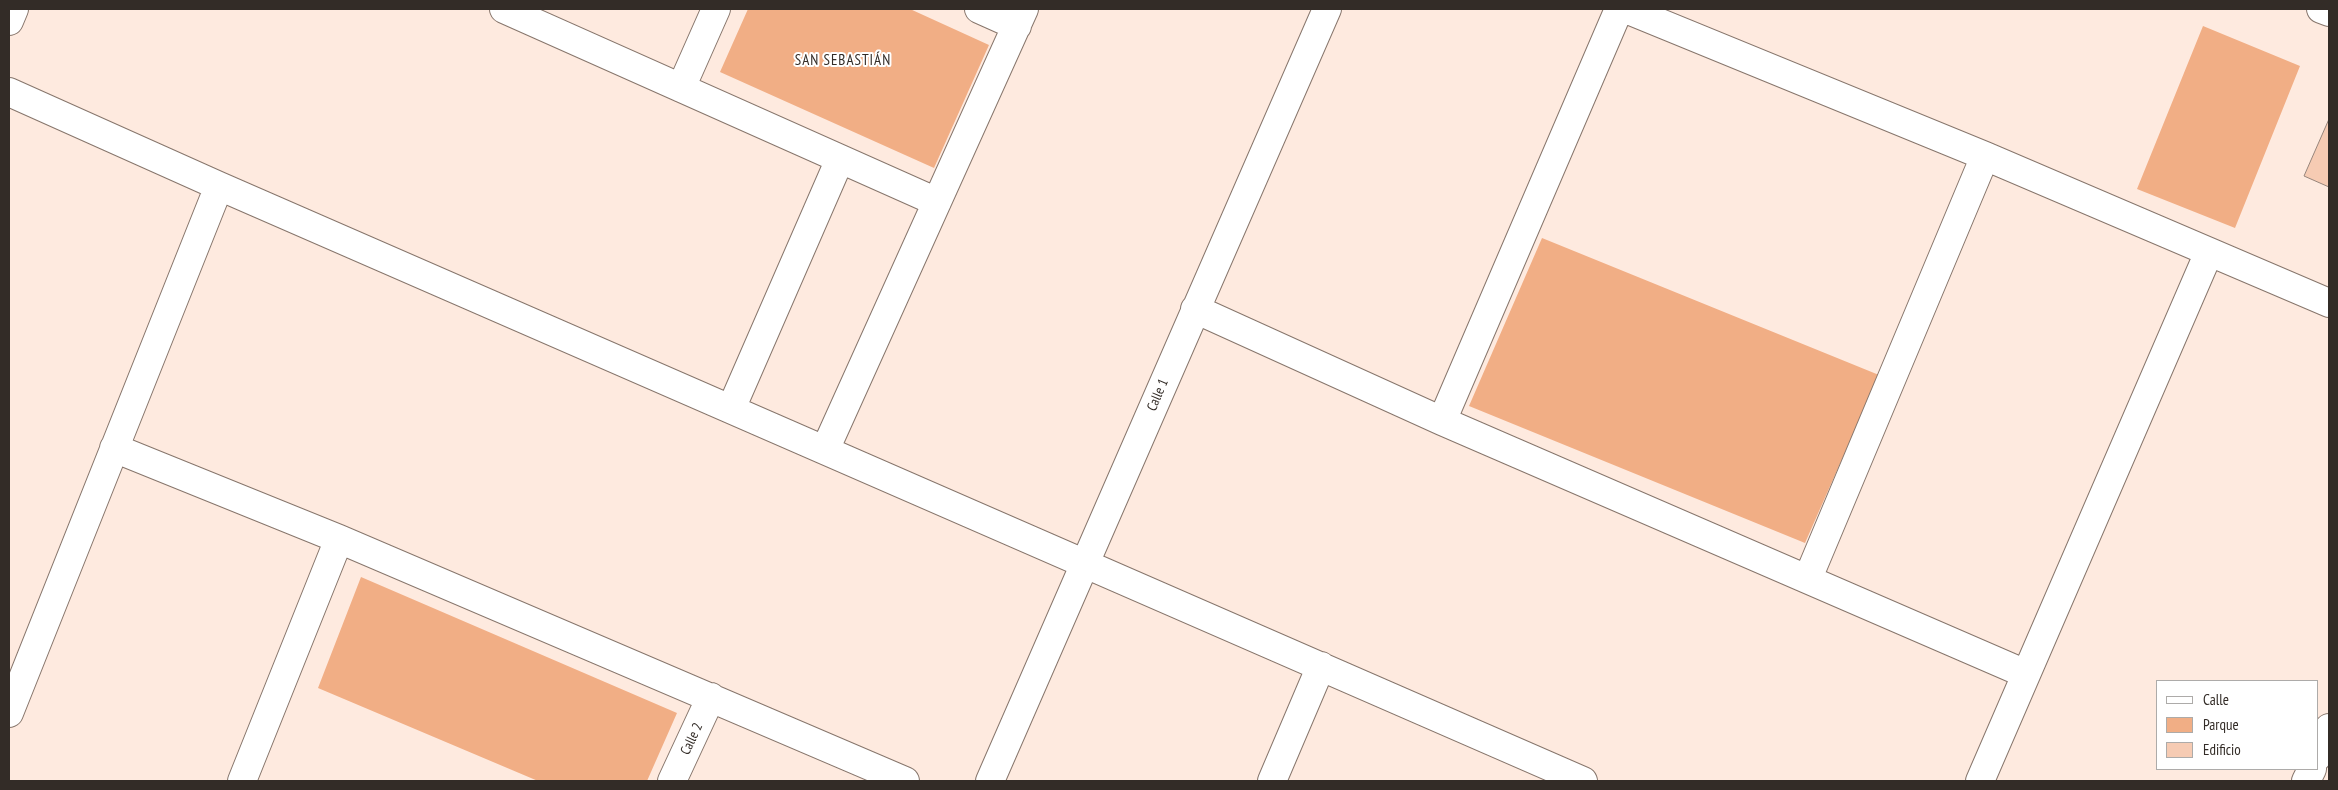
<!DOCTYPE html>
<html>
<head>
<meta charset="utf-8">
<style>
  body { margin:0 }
  #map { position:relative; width:2338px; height:790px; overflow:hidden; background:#feeadf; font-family:"PT Sans Narrow",sans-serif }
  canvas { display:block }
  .frame { position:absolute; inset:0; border:10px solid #332c27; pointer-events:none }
  .legend { position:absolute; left:2156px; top:680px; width:162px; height:90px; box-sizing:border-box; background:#fff; border:1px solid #adaba9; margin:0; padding:6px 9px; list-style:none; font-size:15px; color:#332c27 }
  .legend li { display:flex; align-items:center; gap:10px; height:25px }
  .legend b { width:25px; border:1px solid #adaba9 }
</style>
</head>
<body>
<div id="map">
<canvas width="2338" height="790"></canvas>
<div class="frame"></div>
<ul class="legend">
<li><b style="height:6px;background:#fff"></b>Calle</li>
<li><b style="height:14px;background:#f1ae85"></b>Parque</li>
<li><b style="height:14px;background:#f6cbb3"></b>Edificio</li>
</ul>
</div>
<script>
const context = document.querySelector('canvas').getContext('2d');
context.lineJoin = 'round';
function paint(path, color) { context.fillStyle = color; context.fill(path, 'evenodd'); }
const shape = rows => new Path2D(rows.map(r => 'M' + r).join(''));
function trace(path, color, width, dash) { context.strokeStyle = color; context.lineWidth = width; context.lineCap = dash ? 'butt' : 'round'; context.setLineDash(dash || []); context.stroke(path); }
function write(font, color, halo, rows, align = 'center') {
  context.font = font + ' "PT Sans Narrow",sans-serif'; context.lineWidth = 4; context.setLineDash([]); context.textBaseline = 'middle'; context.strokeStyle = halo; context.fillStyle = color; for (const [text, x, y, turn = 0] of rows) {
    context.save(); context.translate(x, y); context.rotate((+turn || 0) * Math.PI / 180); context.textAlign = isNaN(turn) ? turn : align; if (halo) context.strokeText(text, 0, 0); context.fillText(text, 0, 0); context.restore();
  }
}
paint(shape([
  [748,9,910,9,989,45,934,168,720,72],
  [2203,26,2300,66,2235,228,2137,189],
  [1542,238,1879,375,1805,543,1469,406],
  [361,577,677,713,647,781,538,781,318,688]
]), '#f1ae85');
const building = shape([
  [2329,119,2329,187,2304,176,2329,119]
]);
paint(building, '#f6cbb3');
trace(building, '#97857b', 1);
const minor = shape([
  [504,9,937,202],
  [979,9,1017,26],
  [1626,9,1985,156,2329,303],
  [2321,9,2329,12],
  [9,21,14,9],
  [681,88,716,9],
  [9,92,219,186,1583,781],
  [1195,309,1442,421,2026,674],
  [731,409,840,159],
  [1442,421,1619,9],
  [114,448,339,539,905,781],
  [825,450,1024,9],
  [1808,578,1985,156],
  [9,713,219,186],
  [2317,757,2329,728],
  [242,781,339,539],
  [672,781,711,697],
  [990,781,1327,9],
  [1272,781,1321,666],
  [1980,781,2209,252],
  [2306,781,2312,769]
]);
trace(minor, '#87766c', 30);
trace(minor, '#fff', 28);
write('14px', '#332c27', '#fff', [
  ["Calle 1",1158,395,-67],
  ["Calle 2",692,739,-65]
]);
context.letterSpacing = '1px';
write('15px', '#332c27', '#fff', [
  ["SAN SEBASTIÁN",843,61]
]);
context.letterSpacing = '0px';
</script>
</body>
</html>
